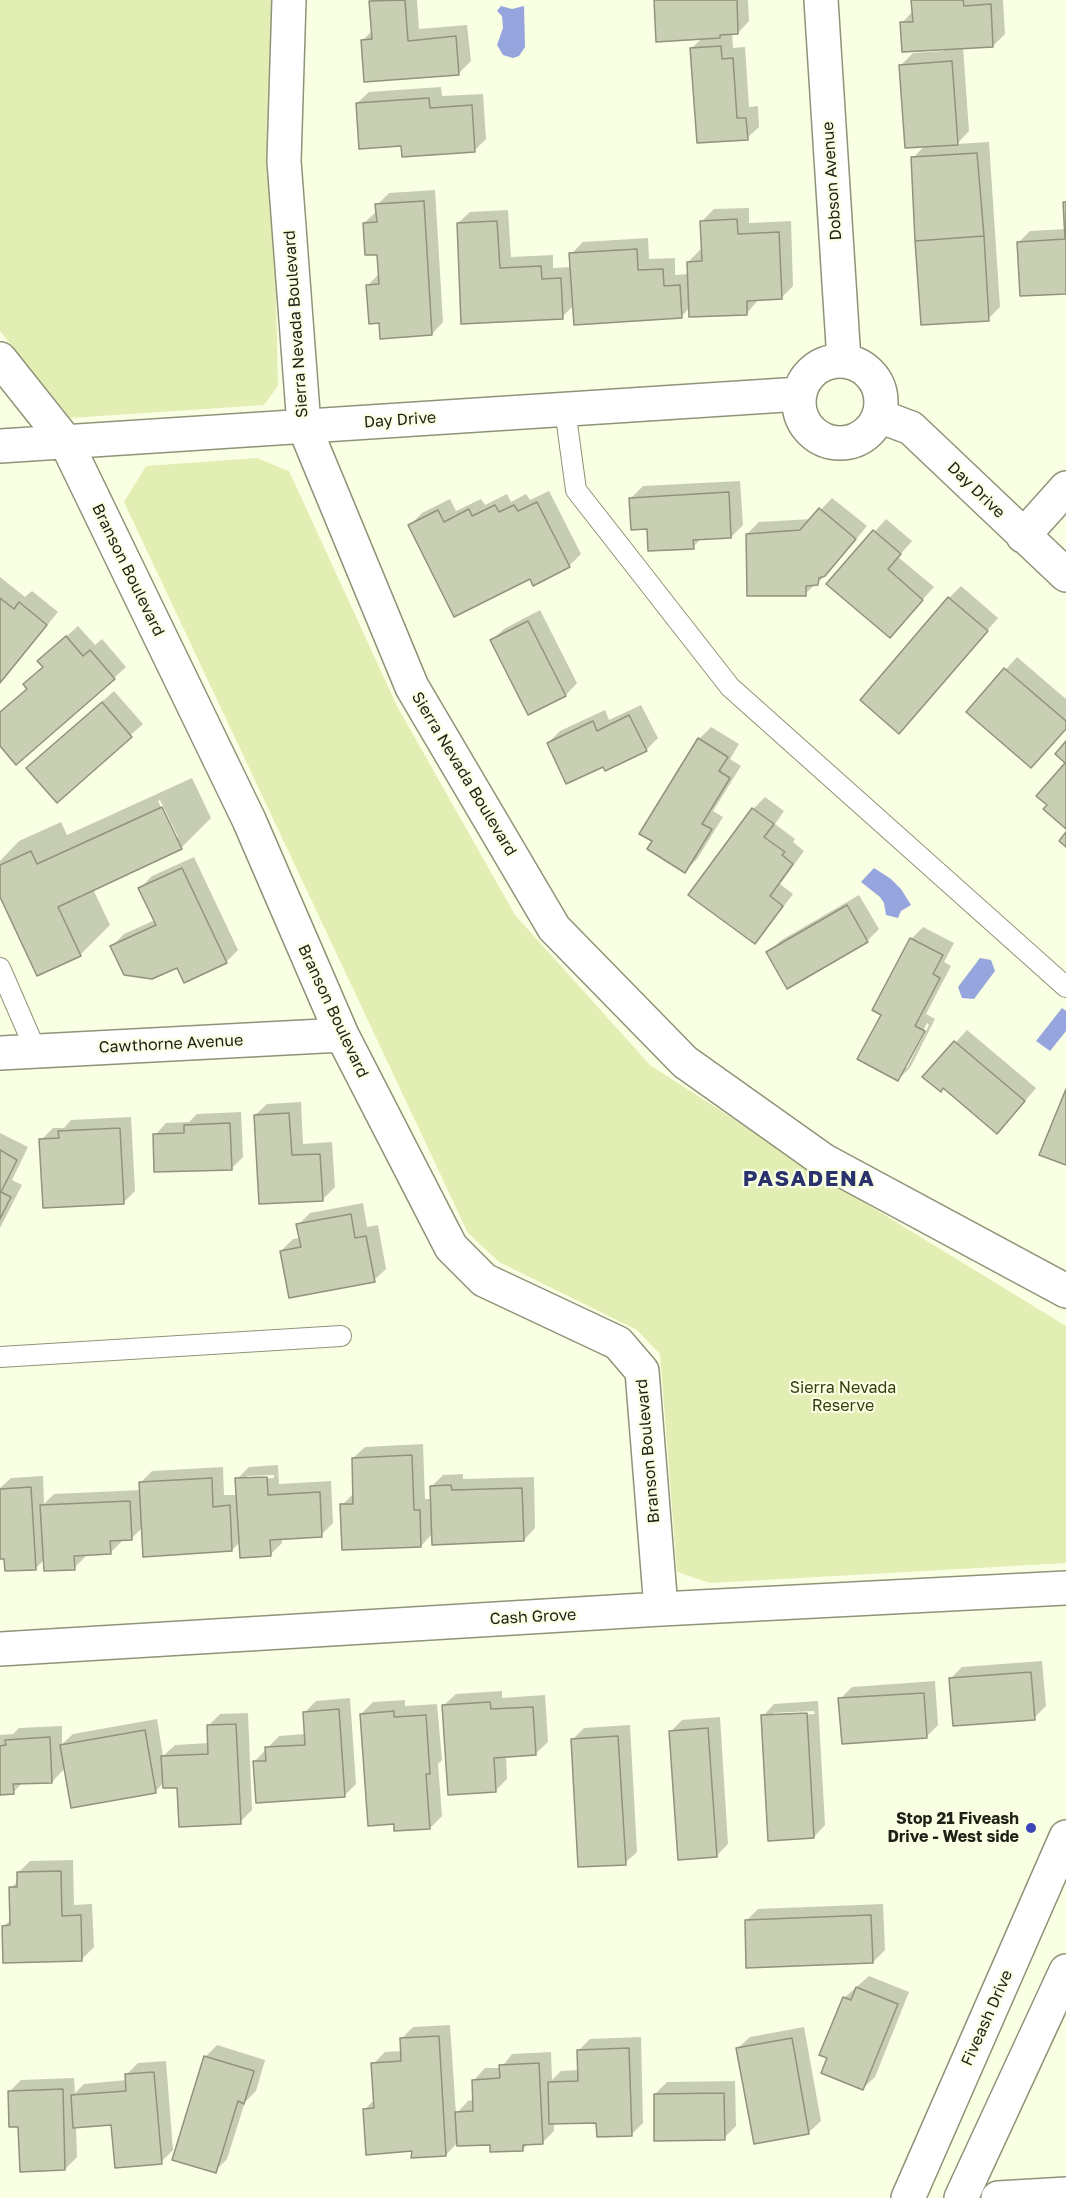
<!DOCTYPE html>
<html>
<head>
<meta charset="utf-8">
<style>
  body { margin:0 }
  canvas { display:block; background:#f9ffe2 }
</style>
</head>
<body>
<canvas width="1066" height="2198"></canvas>
<script>
const context = document.querySelector('canvas').getContext('2d');
context.lineJoin = 'round';
function paint(path, color) { context.fillStyle = color; context.fill(path, 'evenodd'); }
const shape = rows => new Path2D(rows.map(r => 'M' + r).join(''));
function trace(path, color, width, dash) { context.strokeStyle = color; context.lineWidth = width; context.lineCap = dash ? 'butt' : 'round'; context.setLineDash(dash || []); context.stroke(path); }
function write(font, color, halo, rows, align = 'center') {
  context.font = font + ' "Golos Text",sans-serif'; context.lineWidth = 4.5; context.setLineDash([]); context.textBaseline = 'middle'; context.strokeStyle = halo; context.fillStyle = color; for (const [text, x, y, turn = 0] of rows) {
    context.save(); context.translate(x, y); context.rotate((+turn || 0) * Math.PI / 180); context.textAlign = isNaN(turn) ? turn : align; if (halo) context.strokeText(text, 0, 0); context.fillText(text, 0, 0); context.restore();
  }
}
paint(shape([
  [0,0,277,0,271,92,278,386,264,405,70,418,0,331],
  [257,458,289,471,397,706,515,915,650,1065,834,1184,1066,1326,1066,1563,710,1583,677,1572,660,1354,637,1330,499,1262,468,1233,124,502,146,466]
]), '#e3eeb4');
paint(shape([
  [501,6,512,9,524,6,525,47,519,56,513,58,503,55,497,45,503,28,502,16,497,11],
  [874,868,891,879,901,889,911,905,901,911,898,918,886,915,884,903,880,897,861,882],
  [980,958,991,960,995,971,974,999,962,998,958,987],
  [1062,1008,1066,1011,1066,1031,1050,1051,1036,1041]
]), '#96a5dd');
paint(shape([
  [372,0,417,0,419,29,467,25,471,61,459,73,362,41,373,30],
  [656,0,748,0,749,21,738,33,732,33,733,48,745,47,749,107,758,106,759,127,747,138,692,48,702,38],
  [913,0,1003,0,1005,34,993,46,963,47,969,131,957,144,989,142,1000,307,988,319,913,158,925,145,901,65,913,53,944,51,944,48,902,23,913,11],
  [441,87,442,96,483,94,486,139,474,151,403,144,357,103,369,92],
  [435,190,443,322,432,334,380,321,368,285,380,273,379,253,364,223,376,212,377,205,389,193],
  [749,208,749,223,791,221,793,286,781,298,759,299,747,313,690,307,681,317,574,305,562,317,463,322,458,223,470,212,508,210,511,257,553,255,553,268,572,267,571,254,583,242,648,238,649,259,675,258,675,275,689,274,688,262,700,250,703,250,702,221,714,209],
  [1066,229,1066,292,1018,243,1030,231],
  [740,481,743,525,731,537,702,538,693,547,648,527,631,498,643,486],
  [549,491,581,554,569,566,530,577,410,525,422,513,450,499,456,511,481,499,485,505,507,494,511,502,526,494,530,500],
  [832,498,867,526,829,572,805,594,747,534,759,522,812,519],
  [886,519,912,541,898,557,934,587,890,636,828,584],
  [0,577,25,597,32,591,58,612,0,683],
  [961,586,998,618,911,720,949,598],
  [540,610,577,683,566,695,529,713,492,640,504,629],
  [78,626,95,645,102,639,126,667,114,678,0,744,0,712,28,688,44,666,51,650],
  [1017,657,1066,699,1066,728,968,712],
  [114,691,143,724,57,801,28,768],
  [641,705,658,738,646,750,603,765,548,743,560,731,605,710,609,720],
  [711,727,739,744,730,759,741,766,713,811,723,817,697,859,685,871,699,739],
  [192,778,211,818,181,848,93,889,110,925,80,955,0,893,0,861,19,841,61,822,67,835],
  [160,800,178,837,175,837,158,801],
  [765,797,784,811,775,824,795,839,793,842,804,851,780,884,793,894,766,930,755,942,690,895,753,809],
  [194,857,238,950,226,962,112,946,124,934,155,920,140,888,152,876],
  [859,895,879,929,867,941,768,953,780,941],
  [923,927,954,943,944,962,951,966,926,1014,935,1019,910,1068,898,1079,883,1014,874,1009,911,939],
  [927,1023,929,1025,907,1068,904,1068],
  [967,1030,1036,1088,1009,1120,924,1077],
  [301,1102,303,1144,332,1142,335,1187,323,1199,255,1115,267,1104],
  [241,1112,243,1157,231,1169,155,1135,166,1123,189,1122,197,1114],
  [131,1117,135,1191,123,1203,41,1140,53,1128,64,1128,71,1120],
  [0,1133,28,1147,12,1180,22,1185,0,1228],
  [363,1203,367,1227,378,1225,386,1269,374,1280,281,1251,293,1239,300,1238,298,1225,310,1213],
  [423,1444,425,1499,432,1499,431,1487,443,1475,463,1474,463,1479,534,1477,535,1528,524,1540,433,1533,421,1546,342,1505,355,1492,353,1458,365,1447],
  [278,1465,279,1484,331,1481,333,1523,321,1535,282,1537,282,1543,270,1555,241,1541,232,1550,143,1527,132,1538,122,1539,122,1541,110,1553,86,1554,86,1556,74,1568,45,1559,35,1569,6,1557,0,1558,0,1488,11,1478,43,1476,44,1504,54,1494,141,1490,140,1483,152,1471,223,1467,224,1495,238,1495,237,1479,249,1467],
  [274,1475,274,1478,247,1479,247,1476],
  [1042,1661,1046,1706,1034,1718,950,1679,962,1667],
  [935,1681,938,1725,926,1737,840,1699,852,1687],
  [502,1691,502,1698,545,1695,548,1742,536,1753,506,1755,507,1779,496,1790,444,1705,456,1694],
  [350,1698,356,1784,344,1796,254,1762,279,1736,305,1734,304,1713,316,1701],
  [405,1700,405,1706,437,1704,442,1760,438,1764,442,1816,430,1828,395,1823,361,1714,373,1702],
  [818,1701,825,1825,814,1837,763,1716,774,1704],
  [814,1711,815,1714,773,1716,773,1713],
  [248,1713,252,1810,240,1822,179,1786,164,1782,156,1791,65,1768,52,1782,23,1782,13,1793,0,1793,0,1735,13,1734,19,1728,62,1726,62,1744,73,1734,157,1719,163,1756,175,1745,209,1743,208,1726,220,1714],
  [720,1717,728,1844,716,1856,670,1732,682,1720],
  [630,1725,637,1852,625,1863,572,1740,584,1728],
  [73,1860,74,1905,92,1904,94,1947,82,1959,3,1927,12,1919,11,1888,19,1880,18,1873,30,1861],
  [883,1904,885,1950,873,1962,746,1921,758,1909],
  [869,1976,909,1992,875,2077,863,2088,829,2057,844,1998],
  [450,2025,456,2114,468,2101,474,2100,474,2080,485,2068,501,2068,512,2054,551,2052,552,2080,561,2071,579,2070,578,2051,590,2039,641,2037,643,2123,631,2135,598,2121,554,2123,554,2131,542,2143,529,2143,523,2149,491,2143,458,2142,446,2155,414,2150,364,2110,375,2099,373,2064,385,2052,402,2051,401,2039,413,2027],
  [804,2027,821,2121,809,2132,738,2048,750,2037],
  [217,2045,265,2060,256,2091,245,2102,227,2159,215,2171,205,2057],
  [166,2061,173,2150,161,2162,113,2123,76,2126,77,2157,65,2169,20,2125,9,2092,21,2080,74,2078,75,2093,84,2084,127,2080,126,2075,138,2063],
  [735,2081,736,2126,724,2138,655,2094,667,2082]
]), '#0003');
const building = shape([
  [405,0,408,41,456,36,459,75,364,82,361,40,372,39,369,1,405,0],
  [654,0,737,0,738,34,720,35,720,38,656,42,654,0],
  [911,0,963,0,964,6,991,4,993,47,902,52,900,22,913,22,911,0],
  [721,46,722,59,733,58,737,118,746,118,748,140,697,143,690,48,721,46],
  [952,61,958,145,905,148,899,65,952,61],
  [429,98,430,108,472,105,475,152,402,157,401,146,359,149,356,103,429,98],
  [977,153,984,236,915,241,911,157,977,153],
  [424,201,432,335,380,339,379,323,369,324,366,285,379,284,377,255,365,255,363,223,377,222,375,204,424,201],
  [1063,202,1066,202,1066,294,1020,296,1017,242,1065,239,1063,202],
  [737,219,738,234,779,232,782,299,747,301,747,315,689,317,687,262,702,261,700,221,737,219],
  [497,221,500,268,541,266,542,279,561,278,563,319,461,324,457,223,497,221],
  [984,236,989,321,921,325,915,241,984,236],
  [637,249,638,270,663,269,664,286,680,285,682,318,574,325,569,253,637,249],
  [729,492,731,538,693,540,694,549,648,551,647,529,631,530,629,498,729,492],
  [537,502,570,567,533,586,530,579,454,617,408,525,438,510,444,522,469,509,472,516,495,505,499,512,514,505,518,511,537,502],
  [819,508,856,539,825,576,819,578,818,585,806,586,806,596,747,596,746,534,800,530,819,508],
  [873,530,901,554,888,569,923,600,890,638,826,584,873,530],
  [948,597,988,631,899,734,860,700,948,597],
  [0,598,14,609,19,602,47,625,0,683,0,598],
  [528,621,566,696,528,715,490,640,528,621],
  [66,636,83,656,90,650,115,679,16,765,0,746,0,712,27,689,23,684,43,667,37,661,66,636],
  [1004,668,1066,721,1066,729,1031,768,966,712,1004,668],
  [102,702,132,737,57,803,26,768,102,702],
  [629,715,647,751,605,771,603,767,566,784,547,743,593,721,597,731,629,715],
  [698,738,728,757,719,771,730,778,702,824,712,829,685,873,647,849,652,841,639,834,698,738],
  [1066,741,1066,829,1043,809,1047,805,1036,796,1065,763,1055,754,1066,741],
  [162,807,182,849,58,907,81,956,37,976,0,897,0,865,31,851,37,864,162,807],
  [752,808,774,824,764,837,785,852,782,855,793,864,770,896,783,906,755,944,688,895,752,808],
  [1066,832,1066,847,1059,841,1066,832],
  [182,868,227,963,184,983,177,968,152,979,124,975,110,946,156,925,138,888,182,868],
  [847,905,868,942,787,989,766,952,847,905],
  [910,938,943,955,933,974,940,978,915,1026,925,1031,898,1081,857,1059,881,1015,872,1010,910,938],
  [954,1041,1025,1101,997,1134,943,1088,941,1092,922,1077,954,1041],
  [1066,1089,1066,1165,1039,1155,1066,1089],
  [289,1113,292,1155,320,1154,323,1201,259,1204,254,1115,289,1113],
  [230,1123,232,1170,154,1172,153,1134,184,1133,184,1125,230,1123],
  [120,1128,124,1204,43,1208,39,1139,59,1138,58,1131,120,1128],
  [0,1150,17,1160,1,1192,11,1197,0,1219,0,1150],
  [351,1214,355,1238,366,1236,375,1282,289,1298,280,1251,301,1247,296,1224,351,1214],
  [412,1455,414,1510,420,1510,421,1547,342,1550,340,1504,353,1504,352,1458,412,1455],
  [267,1477,268,1495,320,1492,322,1537,270,1540,271,1556,240,1558,235,1478,267,1477],
  [212,1478,213,1507,230,1505,232,1551,143,1557,139,1482,212,1478],
  [451,1485,452,1490,522,1488,524,1541,432,1545,430,1486,451,1485],
  [31,1487,36,1570,5,1571,4,1559,0,1559,0,1489,31,1487],
  [130,1501,132,1540,110,1541,111,1554,74,1556,75,1570,44,1571,40,1505,130,1501],
  [1031,1672,1035,1720,953,1726,949,1678,1031,1672],
  [924,1693,927,1738,842,1744,838,1698,924,1693],
  [490,1702,491,1709,533,1707,536,1755,494,1758,496,1792,448,1795,442,1705,490,1702],
  [339,1709,345,1797,256,1803,253,1761,266,1761,265,1747,305,1745,303,1712,339,1709],
  [394,1711,394,1717,426,1715,430,1774,426,1774,430,1829,394,1831,394,1824,368,1826,360,1714,394,1711],
  [807,1713,814,1838,768,1841,761,1715,807,1713],
  [236,1724,241,1824,179,1827,177,1788,163,1788,161,1756,208,1754,207,1725,236,1724],
  [708,1728,717,1857,678,1860,669,1731,708,1728],
  [145,1730,156,1793,71,1808,60,1745,145,1730],
  [618,1736,626,1865,578,1867,571,1739,618,1736],
  [50,1737,52,1783,13,1784,14,1794,0,1795,0,1746,6,1745,5,1740,50,1737],
  [61,1871,62,1916,81,1915,82,1961,3,1963,2,1926,10,1925,9,1887,17,1887,17,1872,61,1871],
  [871,1915,873,1963,746,1968,745,1920,871,1915],
  [856,1987,898,2004,863,2090,821,2073,827,2058,819,2055,843,1997,851,2000,856,1987],
  [439,2036,446,2156,411,2158,412,2151,366,2155,363,2109,374,2108,371,2063,401,2061,400,2038,439,2036],
  [792,2038,809,2134,754,2144,736,2048,792,2038],
  [629,2048,632,2136,597,2137,596,2123,549,2124,548,2082,578,2081,577,2050,629,2048],
  [204,2056,254,2071,244,2104,238,2101,216,2173,172,2160,204,2056],
  [539,2063,543,2144,523,2145,523,2151,490,2152,490,2145,457,2146,455,2112,473,2111,472,2080,500,2078,499,2065,539,2063],
  [154,2072,162,2164,115,2168,111,2125,73,2128,71,2095,126,2091,125,2074,154,2072],
  [63,2089,65,2170,20,2172,18,2127,9,2127,8,2091,63,2089],
  [724,2093,725,2140,654,2141,654,2094,724,2093]
]);
paint(building, '#c9cfb3');
trace(building, '#8f947a', 1.5);
const service = shape([
  [565,409,576,490,730,687,1066,987],
  [0,968,36,1051],
  [0,1357,341,1336]
]);
const minor = shape([
  [289,0,284,161,304,426,412,687,554,928,685,1062,823,1160,1066,1291],
  [821,0,844,361],
  [0,359,66,442,249,820,342,1035,451,1247,484,1280,618,1343,642,1371,661,1609],
  '799 402a41 41 0 1 1 82 0a41 41 0 1 1-82 0Z',
  [879,416,911,428,1066,575],
  [0,446,800,394],
  [1023,536,1066,488],
  [0,1053,342,1035],
  [0,1649,661,1609,1066,1588],
  [998,2198,1066,2194]
]);
const secondary = shape([
  [908,2198,1066,1837],
  [961,2198,1066,1971]
]);
trace(service, '#8e9479', 22);
trace(minor, '#8e9479', 36);
trace(secondary, '#8e9479', 36);
trace(service, '#fff', 20);
trace(minor, '#fff', 33);
trace(secondary, '#fff', 33);
for (const [x, y, r, color] of [
  [1031,1828,6,"#3b45b8"]
]) { const dot = new Path2D(); dot.arc(x, y, r, 0, 2 * Math.PI); context.fillStyle = color; context.fill(dot); trace(dot, '#f9ffe2', 2); }
write('16px', '#1f2117', '#f9ffe2', [
  ["Dobson Avenue",832,181,-94],
  ["Sierra Nevada Boulevard",296,324,-94],
  ["Day Drive",400,420,-4],
  ["Day Drive",976,490,44],
  ["Branson Boulevard",128,570,64],
  ["Sierra Nevada Boulevard",464,774,59],
  ["Branson Boulevard",333,1011,65],
  ["Cawthorne Avenue",171,1044,-3],
  ["Branson Boulevard",648,1451,-95],
  ["Cash Grove",533,1617,-3],
  ["Fiveash Drive",987,2018,-66]
]);
write('16px', '#373d0d', '#f9ffe2', [
  ["Sierra Nevada",843,1388],
  ["Reserve",843,1406]
]);
write('bold 16px', '#1f2117', '#f9ffe2', [
  ["Stop 21 Fiveash",1019,1819],
  ["Drive - West side",1019,1837]
], 'right');
context.letterSpacing = '1.5px';
write('bold 22px', '#29326c', '#f9ffe2', [
  ["PASADENA",809,1179]
]);
context.letterSpacing = '0px';
</script>
</body>
</html>
